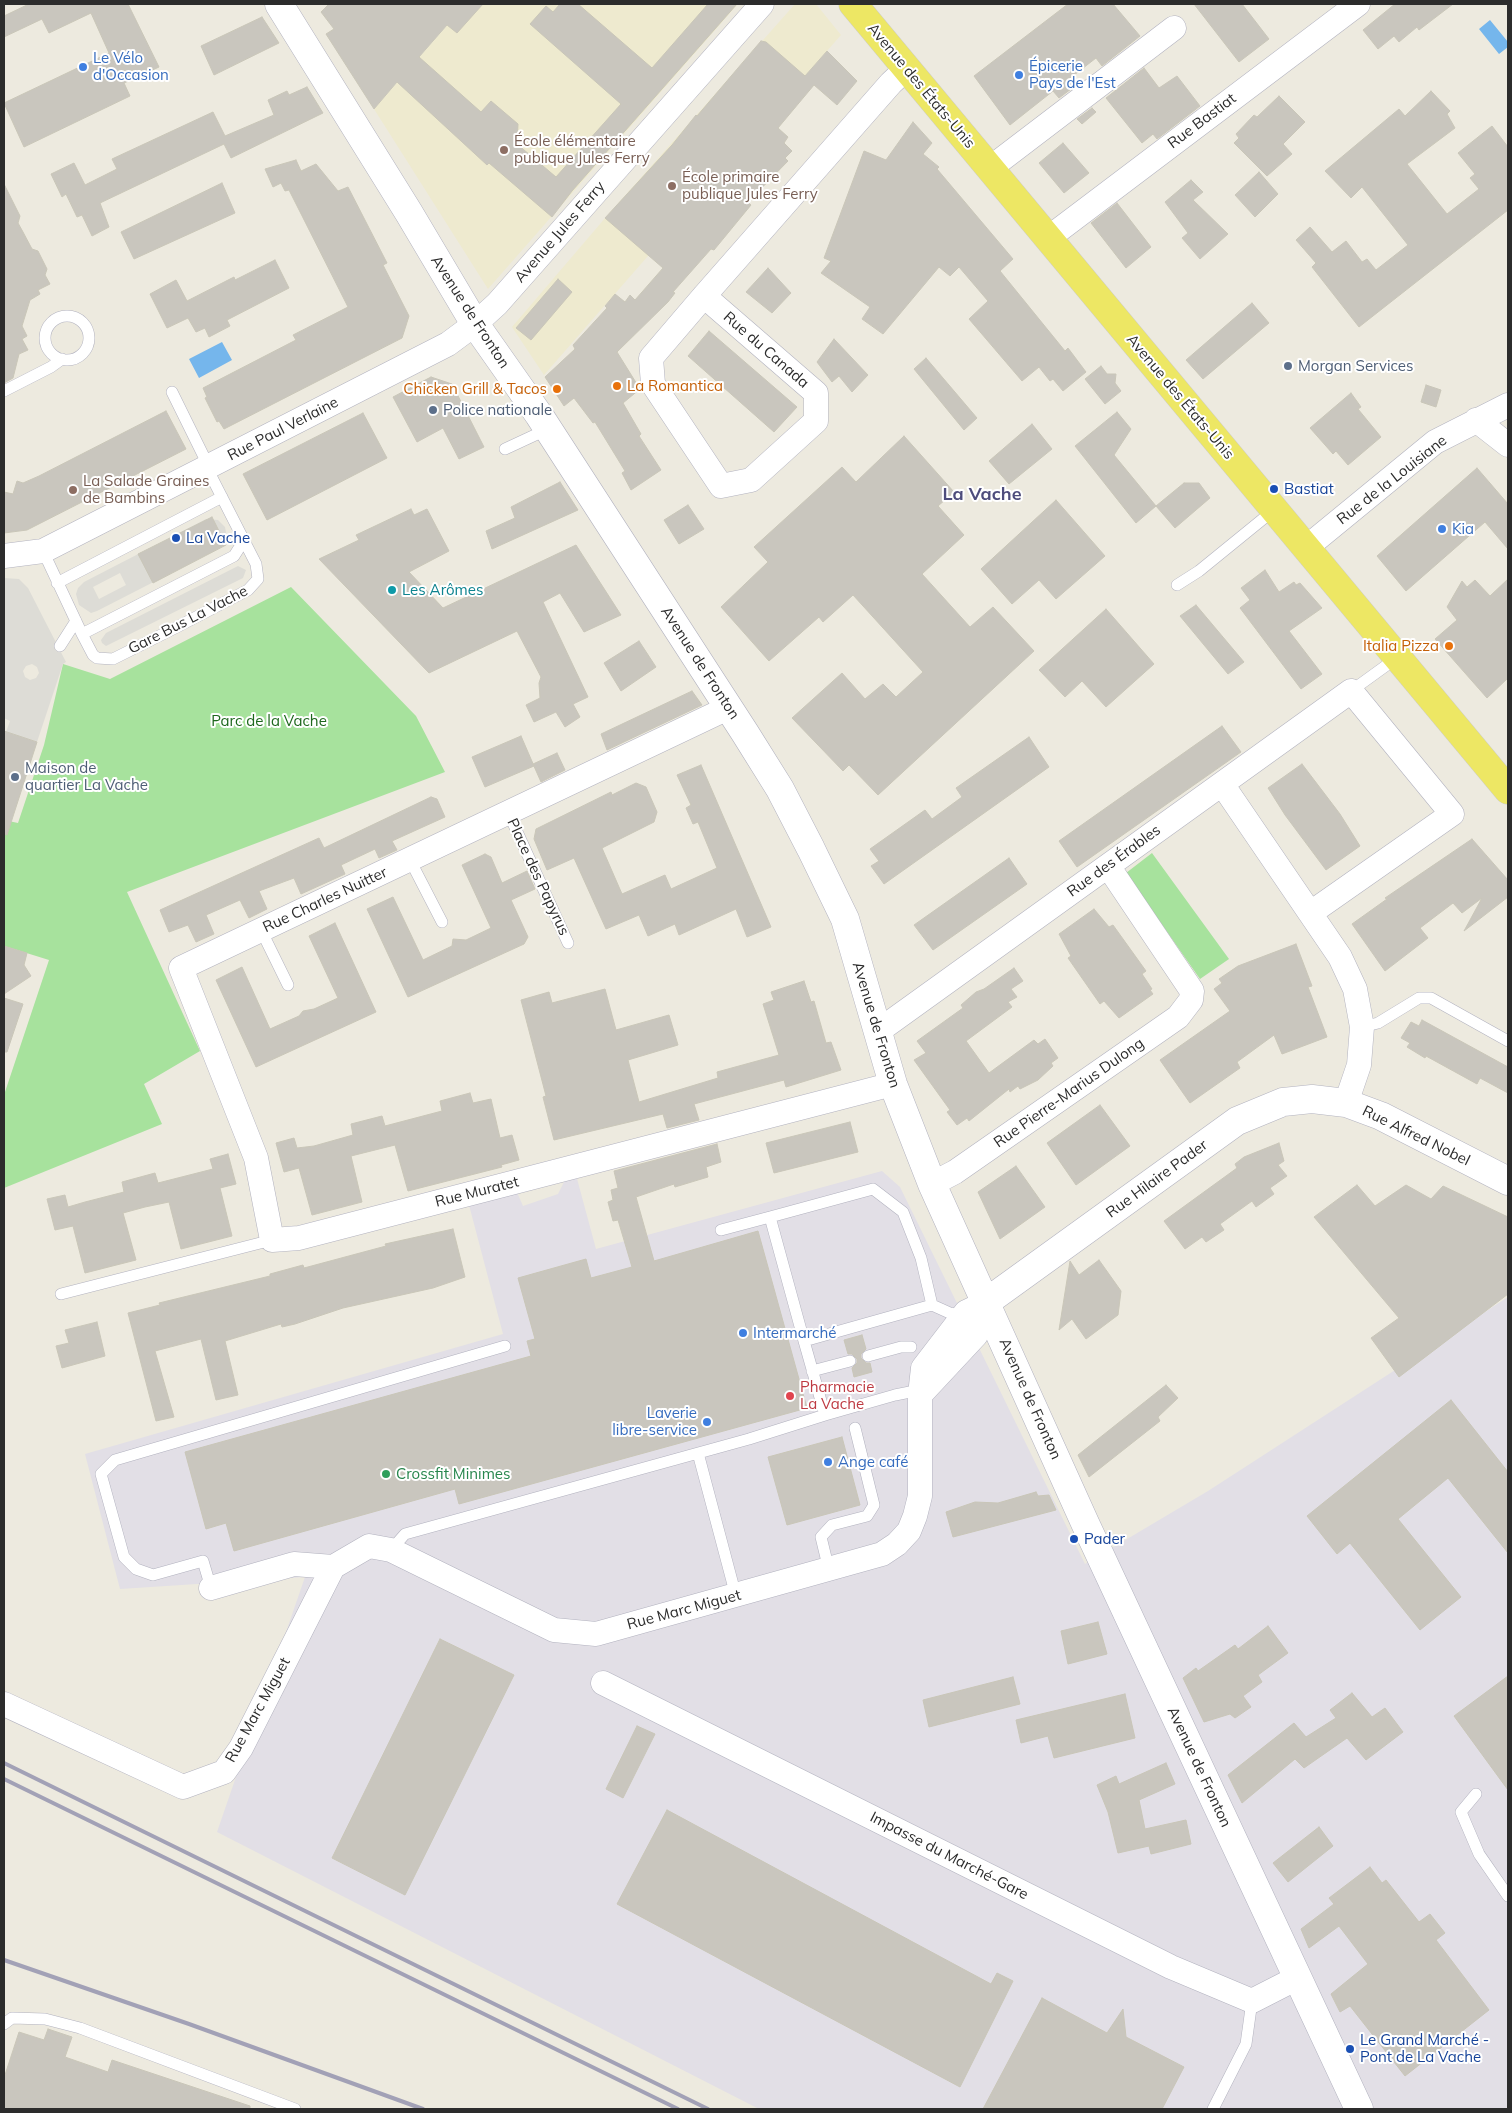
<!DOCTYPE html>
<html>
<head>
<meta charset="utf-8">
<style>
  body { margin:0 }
  #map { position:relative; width:1512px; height:2113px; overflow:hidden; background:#edeadf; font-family:Mulish,sans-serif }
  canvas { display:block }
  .frame { position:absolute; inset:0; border:5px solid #2c2c2c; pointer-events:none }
</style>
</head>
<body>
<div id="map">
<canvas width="1512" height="2113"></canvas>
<div class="frame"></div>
</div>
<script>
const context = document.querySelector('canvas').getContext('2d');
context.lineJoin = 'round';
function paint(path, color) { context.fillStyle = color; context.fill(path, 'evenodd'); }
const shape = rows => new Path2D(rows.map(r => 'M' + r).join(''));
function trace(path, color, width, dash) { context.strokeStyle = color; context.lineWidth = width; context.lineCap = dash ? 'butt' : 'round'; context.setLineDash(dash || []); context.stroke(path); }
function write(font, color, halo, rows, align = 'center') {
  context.font = font + ' Mulish,sans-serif'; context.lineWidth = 4; context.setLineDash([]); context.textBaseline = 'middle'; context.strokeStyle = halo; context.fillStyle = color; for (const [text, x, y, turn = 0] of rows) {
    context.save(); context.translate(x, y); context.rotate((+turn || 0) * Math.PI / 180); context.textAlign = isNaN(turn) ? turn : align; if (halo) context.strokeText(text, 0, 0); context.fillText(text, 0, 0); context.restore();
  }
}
paint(shape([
  [882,1171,900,1187,1085,1564,1208,1491,1508,1297,1508,2109,759,2109,217,1832,305,1577,120,1589,85,1454,503,1334,469,1205,516,1190,523,1206,558,1194,567,1176,576,1175,596,1249]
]), '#e2dfe6');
paint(shape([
  [466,4,738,4,488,289,374,109],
  [795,4,816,4,841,35,544,375,512,327,606,217]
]), '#eeeacf');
paint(shape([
  [291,587,416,716,445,772,127,892,200,1051,144,1084,162,1124,4,1188,4,1095,49,960,4,946,4,820,18,823,44,745,63,664,110,679],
  [1152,853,1229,959,1200,979,1126,873]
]), '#a7e29d');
paint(shape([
  [206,519,218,520,225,527,227,538,220,548,97,611,91,613,79,605,76,594,78,588,84,582],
  [120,573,126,585,99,599,93,587],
  [238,566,246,570,243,578,106,646,102,643,101,640,106,633],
  [4,578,19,579,28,588,66,662,63,664,37,742,6,732,10,721,4,718],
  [32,664,37,667,39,673,36,678,30,680,25,677,23,671,26,666]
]), '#dddcd6');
paint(shape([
  [1490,20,1508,42,1508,47,1499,54,1479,29],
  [222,342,232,360,199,378,189,359]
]), '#75b6ec');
const building = shape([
  [29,4,128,4,159,67,124,83,130,96,24,147,4,103,109,53,91,13,49,33,42,19,4,37,4,16,29,4],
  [329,4,483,4,457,33,447,25,419,57,481,112,491,101,518,124,517,144,556,177,621,104,530,24,546,6,553,12,560,4,578,4,652,68,708,4,737,4,572,191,552,217,489,163,487,165,397,82,374,109,326,34,334,29,321,12,329,4],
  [1068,4,1113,4,1140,36,1102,66,1096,58,1069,79,1075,86,1059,98,1053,91,1010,125,974,76,1068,4],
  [1194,4,1242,4,1269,39,1239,62,1194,4],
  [1395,4,1453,4,1419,30,1417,27,1399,42,1394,36,1378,49,1363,30,1395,4],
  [262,17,279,43,214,75,201,46,262,17],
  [761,41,766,42,805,76,827,51,857,81,837,105,814,85,778,128,788,137,784,143,792,151,785,158,788,161,748,202,751,205,714,250,711,249,673,292,675,293,668,302,617,352,640,389,623,403,641,434,639,436,661,470,631,490,622,473,625,471,595,422,593,423,574,398,564,406,545,377,575,349,573,345,607,308,605,306,615,294,625,302,630,295,635,300,663,268,605,218,672,145,696,115,697,116,761,41],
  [1144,68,1159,88,1177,76,1200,106,1157,139,1153,134,1142,143,1106,98,1144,68],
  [307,87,323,113,231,158,224,144,100,203,109,227,92,236,82,215,77,217,66,194,62,197,51,174,74,163,85,185,117,169,112,159,213,112,225,136,274,115,268,100,287,91,289,95,307,87],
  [1431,91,1450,111,1447,114,1455,128,1407,164,1447,214,1479,189,1470,178,1475,174,1458,153,1492,126,1508,147,1508,210,1359,327,1312,267,1316,263,1296,240,1310,227,1332,252,1346,241,1362,262,1367,259,1376,270,1408,245,1362,187,1351,198,1325,171,1399,109,1405,116,1431,91],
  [1279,96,1305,122,1283,144,1292,154,1267,176,1234,143,1239,138,1236,134,1254,115,1257,117,1279,96],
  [1092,108,1096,112,1082,124,1077,119,1092,108],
  [913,122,932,143,923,154,939,167,937,169,1013,259,1000,271,1065,351,1068,348,1086,372,1063,391,1053,379,1050,381,1039,367,1022,381,969,319,988,301,959,267,950,276,939,267,883,334,862,319,870,307,821,273,831,261,824,258,864,151,886,160,913,122],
  [1063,143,1089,173,1064,193,1039,163,1063,143],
  [296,160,301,171,316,164,338,191,348,187,387,263,383,265,409,316,402,338,224,429,219,421,217,422,205,398,207,397,203,388,296,340,293,335,348,307,289,190,285,191,281,183,273,187,265,169,296,160],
  [1259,172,1278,194,1255,217,1235,195,1259,172],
  [1191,180,1203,192,1193,200,1228,234,1200,259,1182,238,1188,233,1165,202,1191,180],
  [222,183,235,213,134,259,121,232,222,183],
  [4,184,20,216,18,223,23,232,32,249,38,251,47,269,45,275,50,284,38,290,40,294,30,300,22,326,27,336,22,339,28,350,19,354,13,378,4,383,4,184],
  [1117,203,1151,247,1126,268,1091,223,1117,203],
  [275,260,289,288,227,320,230,326,209,337,205,328,196,332,188,318,167,328,150,294,176,280,187,301,234,277,235,280,275,260],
  [768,268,791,293,772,313,746,292,768,268],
  [558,279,572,292,531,340,516,328,558,279],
  [1252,303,1269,323,1203,379,1186,360,1252,303],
  [709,331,797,407,774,432,688,356,709,331],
  [834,339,868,375,852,392,839,376,832,382,817,362,834,339],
  [926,358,977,418,964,430,914,369,926,358],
  [1101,366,1107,374,1116,374,1115,383,1121,391,1105,404,1085,379,1101,366],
  [431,377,452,384,484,447,459,459,443,428,417,442,393,397,431,377],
  [1426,385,1441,390,1436,407,1421,402,1426,385],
  [1351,393,1361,407,1358,409,1381,437,1348,465,1336,451,1333,454,1310,428,1351,393],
  [166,411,186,449,27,530,4,533,4,492,13,494,17,481,23,483,39,476,166,411],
  [1117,412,1131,429,1114,455,1156,506,1136,523,1075,446,1117,412],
  [363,413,387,458,267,520,243,474,363,413],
  [1032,424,1052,449,1009,484,989,461,1032,424],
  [904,436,954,492,938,506,964,535,922,574,970,627,993,607,1034,651,878,795,849,765,843,771,792,718,842,673,865,699,883,684,896,697,923,672,853,595,823,622,819,617,769,661,721,607,768,562,754,547,842,467,856,482,904,436],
  [1477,468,1508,504,1508,549,1485,522,1406,591,1377,556,1477,468],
  [560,482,578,510,492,549,486,531,515,518,511,507,560,482],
  [1184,483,1199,483,1210,498,1175,528,1156,506,1184,483],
  [1056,500,1105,556,1056,599,1039,580,1012,604,981,569,1056,500],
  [688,505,704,529,679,544,664,520,688,505],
  [411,509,414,515,427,509,449,551,409,572,443,608,576,545,621,615,584,632,560,593,543,602,588,697,573,704,580,717,565,727,556,712,534,722,526,705,540,698,539,683,541,677,517,631,429,673,319,559,359,540,356,535,411,509],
  [212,517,226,545,153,583,138,554,212,517],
  [1265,570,1279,592,1294,582,1296,585,1300,583,1322,608,1289,631,1322,674,1301,689,1240,608,1250,600,1241,588,1265,570],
  [1508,579,1508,678,1487,698,1435,639,1457,620,1447,607,1462,581,1467,587,1475,580,1490,596,1508,579],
  [1196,605,1244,662,1228,674,1180,616,1196,605],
  [1106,609,1154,664,1106,707,1082,681,1065,697,1039,670,1106,609],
  [639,641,656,667,621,691,604,663,639,641],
  [692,691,702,705,607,750,601,734,692,691],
  [1222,726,1241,752,1077,867,1059,841,1222,726],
  [4,731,37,742,7,835,4,834,4,731],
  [521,736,534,766,485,787,472,757,521,736],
  [1029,737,1049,767,884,884,871,866,879,861,870,849,925,810,932,819,962,797,956,788,1029,737],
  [557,753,565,770,541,782,533,764,557,753],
  [1302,764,1340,814,1360,846,1326,870,1285,815,1268,788,1302,764],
  [701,765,771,927,747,937,736,909,679,935,675,924,648,936,639,915,606,929,574,858,547,870,534,839,536,829,611,792,612,795,636,783,646,787,657,812,654,822,602,848,622,894,665,875,671,889,717,868,698,822,693,824,686,808,691,805,677,775,701,765],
  [431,797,437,799,445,817,392,841,397,850,379,858,375,849,341,865,345,874,301,894,294,878,259,891,267,909,249,918,240,900,206,915,214,934,196,942,188,925,169,932,160,910,319,838,324,848,431,797],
  [1472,839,1508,880,1508,897,1464,931,1482,898,1462,913,1453,903,1420,928,1428,938,1385,971,1352,924,1387,899,1385,898,1472,839],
  [485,854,491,857,502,883,527,871,535,889,511,900,528,937,524,944,408,997,367,909,393,897,423,960,452,946,453,939,466,940,491,928,462,865,485,854],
  [1009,858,1027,884,933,950,914,925,1009,858],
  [1094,909,1109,927,1113,925,1146,971,1142,974,1152,989,1150,990,1153,994,1119,1018,1104,1001,1100,1004,1068,958,1071,956,1059,934,1094,909],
  [335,923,376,1012,256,1067,216,980,242,967,270,1029,299,1016,303,1011,314,1009,338,998,309,936,335,923],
  [1296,944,1312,986,1308,987,1327,1037,1282,1054,1274,1035,1237,1062,1240,1068,1190,1103,1160,1060,1230,1011,1214,989,1222,983,1219,979,1238,966,1296,944],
  [4,946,27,953,24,965,31,976,4,994,4,946],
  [1014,968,1023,981,1011,989,1017,997,1008,1002,1012,1007,966,1041,989,1073,1034,1040,1038,1044,1045,1039,1058,1058,1051,1063,1053,1066,1038,1080,1020,1089,1018,1086,1010,1092,1009,1089,969,1121,967,1118,957,1125,947,1112,950,1110,914,1060,926,1053,917,1041,963,1008,961,1005,976,992,984,989,1014,968],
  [804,981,811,1002,814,1001,826,1043,831,1042,841,1070,786,1087,784,1080,694,1104,699,1120,667,1128,663,1114,554,1140,543,1097,546,1096,521,1000,549,992,552,1003,605,989,616,1030,669,1015,678,1045,628,1060,639,1102,718,1078,717,1072,779,1055,763,1004,774,1000,771,992,804,981],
  [4,998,23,1004,7,1052,4,1052,4,998],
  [1422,1020,1508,1067,1508,1093,1480,1078,1477,1084,1426,1056,1425,1058,1407,1047,1410,1043,1401,1038,1411,1022,1419,1026,1422,1020],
  [470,1093,473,1103,491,1099,500,1138,512,1135,519,1160,501,1165,502,1167,408,1191,395,1145,351,1156,362,1202,312,1215,299,1168,284,1172,276,1143,294,1138,297,1148,314,1146,353,1135,351,1124,382,1116,385,1126,442,1111,440,1101,470,1093],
  [1100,1105,1130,1146,1076,1185,1047,1143,1100,1105],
  [850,1122,858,1152,774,1173,766,1143,850,1122],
  [1279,1143,1284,1161,1278,1165,1287,1176,1270,1188,1274,1194,1256,1207,1252,1201,1220,1224,1224,1230,1206,1242,1202,1237,1185,1249,1164,1221,1237,1168,1235,1164,1244,1157,1279,1143],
  [717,1144,721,1162,706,1167,708,1177,675,1187,674,1184,636,1197,654,1261,758,1231,807,1408,459,1504,455,1489,234,1551,226,1523,206,1529,185,1452,531,1356,527,1341,535,1339,518,1278,586,1259,591,1278,632,1267,618,1220,613,1221,608,1202,613,1200,611,1190,618,1188,614,1171,717,1144],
  [228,1154,236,1184,220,1188,232,1236,181,1249,169,1202,145,1207,123,1213,136,1260,85,1273,73,1226,55,1230,47,1199,65,1195,68,1207,85,1202,124,1192,122,1182,155,1173,158,1183,213,1169,210,1159,228,1154],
  [1016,1166,1045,1207,1000,1239,978,1192,1016,1166],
  [1357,1185,1375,1206,1406,1185,1431,1199,1443,1186,1508,1217,1508,1294,1399,1377,1371,1338,1399,1318,1314,1217,1357,1185],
  [453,1229,465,1277,433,1288,343,1308,295,1324,282,1327,281,1324,225,1341,238,1395,216,1400,201,1339,155,1351,174,1417,156,1421,128,1313,160,1305,159,1303,270,1276,270,1274,303,1265,304,1268,386,1246,385,1244,453,1229],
  [1099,1260,1121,1291,1118,1315,1086,1339,1072,1319,1059,1330,1070,1261,1079,1275,1099,1260],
  [97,1322,105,1356,62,1368,56,1346,69,1343,65,1330,97,1322],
  [862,1335,866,1349,861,1354,861,1358,866,1363,870,1363,872,1372,854,1377,852,1368,857,1363,857,1359,852,1354,848,1354,844,1340,862,1335],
  [1166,1385,1178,1398,1158,1417,1160,1421,1089,1477,1078,1455,1166,1385],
  [1451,1400,1508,1472,1508,1553,1448,1478,1398,1519,1461,1597,1420,1630,1350,1543,1337,1554,1307,1516,1451,1400],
  [842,1437,860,1505,787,1525,768,1457,842,1437],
  [1036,1492,1038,1496,1049,1495,1056,1510,953,1537,946,1512,975,1502,998,1503,1036,1492],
  [1098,1622,1107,1654,1068,1664,1061,1631,1098,1622],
  [1268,1626,1288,1653,1258,1675,1262,1682,1243,1696,1251,1707,1235,1718,1230,1714,1204,1722,1183,1678,1196,1668,1198,1671,1235,1645,1238,1649,1268,1626],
  [440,1639,514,1675,405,1895,332,1858,440,1639],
  [1508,1676,1508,1790,1454,1716,1508,1676],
  [1013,1677,1020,1704,929,1727,923,1700,1013,1677],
  [1352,1693,1372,1717,1385,1708,1403,1732,1366,1760,1347,1738,1304,1768,1295,1759,1242,1803,1228,1775,1294,1723,1306,1737,1336,1718,1330,1710,1352,1693],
  [1125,1694,1135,1738,1054,1758,1048,1736,1021,1743,1016,1720,1125,1694],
  [637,1726,655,1734,623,1798,606,1789,637,1726],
  [1166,1763,1175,1784,1139,1800,1145,1829,1186,1820,1191,1844,1151,1854,1149,1846,1118,1853,1108,1812,1097,1785,1116,1776,1119,1784,1166,1763],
  [667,1810,991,1984,997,1973,1013,1981,960,2087,617,1904,667,1810],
  [1319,1827,1333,1846,1288,1882,1273,1863,1319,1827],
  [1370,1867,1382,1883,1386,1880,1419,1922,1430,1914,1445,1933,1436,1940,1489,2010,1405,2076,1350,2006,1340,2012,1331,1994,1368,1964,1339,1926,1309,1948,1301,1929,1334,1904,1329,1898,1370,1867],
  [1042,1998,1107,2033,1123,2009,1126,2037,1184,2067,1162,2109,983,2109,1042,1998],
  [48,2029,72,2037,65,2057,108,2072,112,2060,250,2106,250,2109,4,2109,4,2078,19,2032,44,2040,48,2029]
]);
paint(building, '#c9c6be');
trace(building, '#c9c6b8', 1);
const service = shape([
  '45 338a22 22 0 1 1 44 0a22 22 0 1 1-44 0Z',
  [4,391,51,367,62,359],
  [172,392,209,467],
  [505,449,548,429],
  [43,551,82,634,93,655,97,658,113,659,175,628,248,590,258,579,256,564,207,468],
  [57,583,222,497],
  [1177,585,1199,571,1274,510],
  [82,634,234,556,241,545,241,535],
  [60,646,76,621],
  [1351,691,1398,657],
  [508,812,568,943],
  [410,860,442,922],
  [261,930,288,985],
  [1362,1027,1378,1023,1419,998,1431,998,1508,1041],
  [721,1230,770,1217],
  [61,1294,272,1240],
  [804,1341,770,1217,873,1189,903,1212,921,1258,932,1305],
  [868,1356,901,1347,911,1347],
  [812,1371,850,1361],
  [920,1395,910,1392,895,1395,825,1415,804,1341,932,1305,952,1314,964,1312],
  [698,1453,736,1596],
  [391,1550,405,1534,749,1439,825,1415],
  [829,1570,821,1537,832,1525,867,1516,874,1505,855,1428],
  [211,1588,203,1561,153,1575,136,1569,124,1557,101,1474,115,1460,505,1346],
  [1476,1794,1461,1812,1479,1854,1508,1896],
  [4,2024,12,2018,45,2019,80,2028,295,2109],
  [1213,2109,1246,2044,1252,2001]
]);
const minor = shape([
  [989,169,1174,28],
  [1047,239,1358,4],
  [704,296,816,393,816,421,751,480,721,486,653,384,651,358,704,296,891,83,906,69],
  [1476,420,1508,445],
  [1307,547,1435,442,1508,405],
  [4,556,43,551,448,344,475,324,497,304,762,4],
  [728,708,181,968,256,1158,272,1240,299,1238,893,1084],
  [1222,784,1340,957,1355,989,1362,1027,1359,1065,1346,1103],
  [877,1032,1351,691,1452,814,1312,912],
  [932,1184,955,1172,1178,1017,1191,1000,1192,991,1108,866],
  [920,1395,976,1335,985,1303],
  [211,1588,294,1564,333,1567,369,1546,391,1550,554,1630,596,1634,882,1554,897,1544,909,1531,915,1516,920,1496,920,1395,923,1368,966,1312,985,1303],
  [603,1683,1171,1967,1252,2001,1297,1978],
  [4,1704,183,1787,224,1772,241,1748,333,1567]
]);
const tertiary = shape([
  [279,4,409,213,475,324,539,415,745,733,780,789,811,849,845,919,893,1084,932,1184,1085,1523,1359,2109],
  [985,1303,1237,1121,1283,1102,1312,1099,1346,1103,1381,1116,1508,1181]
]);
const primary = shape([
  [853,4,1508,790]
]);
trace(service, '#b2b2bf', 12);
trace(minor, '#b2b2bf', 25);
trace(tertiary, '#b2b2bf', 29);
trace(primary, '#ccc', 29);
trace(service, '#fff', 11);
trace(minor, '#fff', 24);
trace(tertiary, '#fff', 28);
trace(primary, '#ede764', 28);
trace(shape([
  [4,1763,708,2109],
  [4,1779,678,2109],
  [4,1960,189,2024,423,2109]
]), '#a2a1b6', 4);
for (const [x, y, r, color] of [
  [83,67,5,"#3f7fe0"],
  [1019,75,5,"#3f7fe0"],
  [504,150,5,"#8d6e63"],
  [672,186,5,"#8d6e63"],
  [1288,366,5,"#5c6f8a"],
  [617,386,5,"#e8710a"],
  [557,389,5,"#e8710a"],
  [433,410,5,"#5c6f8a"],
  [1274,489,5,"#1a4fb4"],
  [73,490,5,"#8d6e63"],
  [1442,529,5,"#3f7fe0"],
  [176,538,5,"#1a4fb4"],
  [392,590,5,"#0f9aa8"],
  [1449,646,5,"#e8710a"],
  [15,777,5,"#5c6f8a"],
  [743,1333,5,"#3f7fe0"],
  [790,1396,5,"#e0444e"],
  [707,1422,5,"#3f7fe0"],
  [828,1462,5,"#3f7fe0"],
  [386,1474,5,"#2e9e5b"],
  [1074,1539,5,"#1a4fb4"],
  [1350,2049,5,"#1a4fb4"]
]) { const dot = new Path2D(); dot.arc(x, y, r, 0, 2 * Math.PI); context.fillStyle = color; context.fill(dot); trace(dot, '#fff', 2); }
write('15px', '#366cbe', '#fff', [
  ["Le Vélo",93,58],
  ["d'Occasion",93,75],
  ["Épicerie",1029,66],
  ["Pays de l'Est",1029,83],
  ["Kia",1452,529],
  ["Intermarché",753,1333],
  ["Laverie",697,1413,"right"],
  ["libre-service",697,1430,"right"],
  ["Ange café",838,1462]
], 'left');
write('15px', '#2c2c2c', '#fff', [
  ["Avenue des États-Unis",921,86,50],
  ["Rue Bastiat",1202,121,-37],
  ["Avenue Jules Ferry",560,232,-49],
  ["Avenue de Fronton",470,312,57],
  ["Rue du Canada",766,350,41],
  ["Avenue des États-Unis",1180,397,50],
  ["Rue Paul Verlaine",283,429,-27],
  ["Rue de la Louisiane",1392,480,-38],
  ["Gare Bus La Vache",188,620,-27],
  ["Avenue de Fronton",700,663,57],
  ["Rue des Érables",1114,861,-36],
  ["Place des Papyrus",538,877,65],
  ["Rue Charles Nuitter",325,900,-25],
  ["Avenue de Fronton",876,1025,73],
  ["Rue Pierre-Marius Dulong",1069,1093,-35],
  ["Rue Alfred Nobel",1416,1136,26],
  ["Rue Hilaire Pader",1157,1179,-36],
  ["Rue Muratet",477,1192,-14],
  ["Avenue de Fronton",1030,1399,66],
  ["Rue Marc Miguet",684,1610,-15],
  ["Rue Marc Miguet",258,1710,-61],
  ["Avenue de Fronton",1199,1767,65],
  ["Impasse du Marché-Gare",949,1856,27]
]);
write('15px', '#785e54', '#fff', [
  ["École élémentaire",514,141],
  ["publique Jules Ferry",514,158],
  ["École primaire",682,177],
  ["publique Jules Ferry",682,194],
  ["La Salade Graines",83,481],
  ["de Bambins",83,498]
], 'left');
write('15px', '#4e5e75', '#fff', [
  ["Morgan Services",1298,366],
  ["Police nationale",443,410],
  ["Maison de",25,768],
  ["quartier La Vache",25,785]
], 'left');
write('15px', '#c56008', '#fff', [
  ["La Romantica",627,386,"left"],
  ["Chicken Grill & Tacos",547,389],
  ["Italia Pizza",1439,646]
], 'right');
write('15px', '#164399', '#fff', [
  ["Bastiat",1284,489],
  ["La Vache",186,538],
  ["Pader",1084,1539],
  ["Le Grand Marché -",1360,2040],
  ["Pont de La Vache",1360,2057]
], 'left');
write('15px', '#0d838f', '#fff', [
  ["Les Arômes",402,590]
], 'left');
write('15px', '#1e681d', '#fff', [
  ["Parc de la Vache",269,721]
]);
write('15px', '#be3a42', '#fff', [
  ["Pharmacie",800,1387],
  ["La Vache",800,1404]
], 'left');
write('15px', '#27864d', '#fff', [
  ["Crossfit Minimes",396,1474]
], 'left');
write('bold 18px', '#4e4d7c', '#fff', [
  ["La Vache",982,495]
]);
</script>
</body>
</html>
